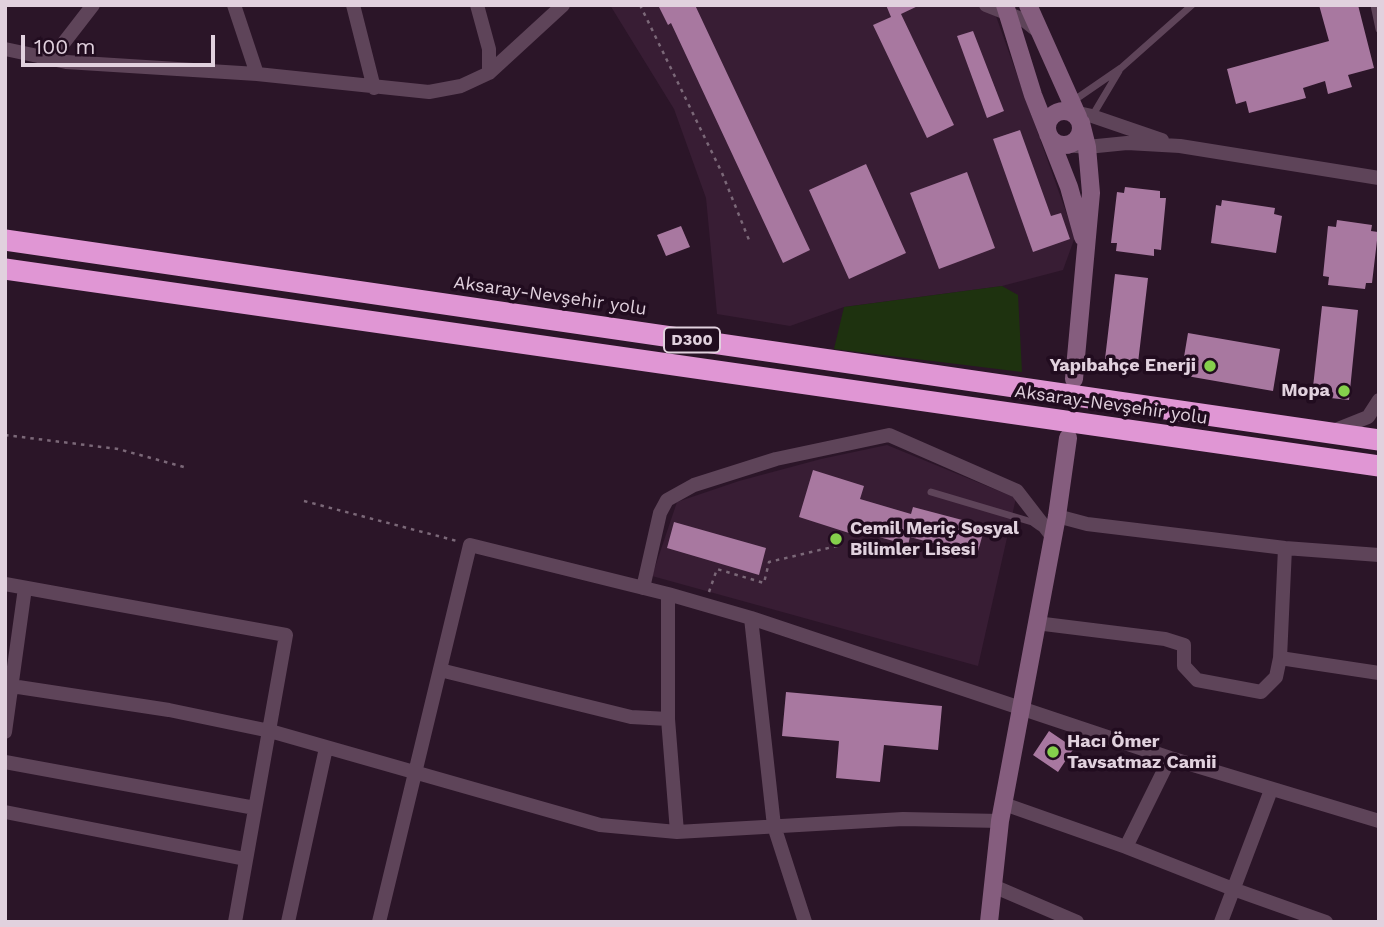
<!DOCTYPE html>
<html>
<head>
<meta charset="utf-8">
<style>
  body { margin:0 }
  #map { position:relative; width:1384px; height:927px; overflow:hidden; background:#2b1528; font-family:"Work Sans",sans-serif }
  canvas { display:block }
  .frame { position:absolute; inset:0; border:7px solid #e1d1de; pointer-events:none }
  .scale { position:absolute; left:21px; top:35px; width:194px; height:32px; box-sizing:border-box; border:4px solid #e1d1de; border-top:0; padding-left:9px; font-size:21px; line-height:24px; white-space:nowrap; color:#e1d1de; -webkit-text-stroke:5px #210c1f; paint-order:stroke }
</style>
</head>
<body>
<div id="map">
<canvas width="1384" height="927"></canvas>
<div class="frame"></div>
<div class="scale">100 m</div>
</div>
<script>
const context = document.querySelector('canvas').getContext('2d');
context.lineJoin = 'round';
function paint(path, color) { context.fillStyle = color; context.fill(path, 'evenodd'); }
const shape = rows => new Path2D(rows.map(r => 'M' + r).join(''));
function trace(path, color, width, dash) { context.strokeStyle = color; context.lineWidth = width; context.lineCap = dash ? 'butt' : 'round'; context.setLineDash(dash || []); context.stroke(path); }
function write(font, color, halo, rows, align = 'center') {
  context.font = font + ' "Work Sans",sans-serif'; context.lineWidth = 7; context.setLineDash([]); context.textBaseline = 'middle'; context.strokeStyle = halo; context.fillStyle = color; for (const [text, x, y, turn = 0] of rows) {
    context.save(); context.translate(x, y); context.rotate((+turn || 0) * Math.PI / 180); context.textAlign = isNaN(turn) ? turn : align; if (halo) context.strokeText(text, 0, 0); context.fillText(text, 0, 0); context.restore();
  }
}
paint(shape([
  [610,5,992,5,1075,237,1063,270,1002,286,844,307,790,326,717,314,706,198,674,109],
  [887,445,1016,498,978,666,652,576,677,502,739,481,821,459]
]), '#381d34');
paint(shape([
  [1002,286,1018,295,1022,372,834,349,844,307]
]), '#1e320f');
paint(shape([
  [658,5,695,5,810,250,783,263,671,23,668,25],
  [886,5,920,5,901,14,954,125,927,138,873,25,891,17],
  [1319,5,1358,5,1374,68,1348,75,1352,87,1328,94,1325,81,1303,88,1306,98,1249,113,1246,101,1236,104,1227,69,1329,41],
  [973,31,1004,111,987,118,957,36],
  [1020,130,1051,216,1061,213,1070,239,1033,252,993,139],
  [866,164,906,253,849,279,809,190],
  [967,172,995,248,939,269,910,193],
  [1125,187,1160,191,1160,198,1166,198,1161,250,1154,249,1154,256,1116,251,1117,243,1111,243,1117,192,1124,193],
  [1222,200,1275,208,1274,214,1282,216,1276,253,1211,243,1216,205,1221,206],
  [1337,220,1372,225,1371,231,1378,232,1372,283,1366,283,1365,289,1328,285,1329,277,1323,276,1328,226,1336,227],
  [681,226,690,247,666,256,657,235],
  [1115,274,1148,278,1138,363,1105,359],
  [1322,306,1358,310,1349,400,1312,396],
  [1188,333,1280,349,1273,391,1181,375],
  [813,470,864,486,860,499,911,514,913,507,985,526,977,555,910,537,908,545,850,529,849,533,799,517],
  [674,522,766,548,759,575,667,548],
  [786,692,942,706,938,750,884,745,880,782,836,778,839,741,782,736],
  [1049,731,1074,748,1058,772,1033,755]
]), '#a878a0');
trace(shape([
  [640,5,722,173,749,240],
  [5,435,118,449,184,467],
  [304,501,457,541],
  [709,592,717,569,764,583,769,562,841,545]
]), '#7b6878', 2.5, [3.5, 5]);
trace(shape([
  [1374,5,1379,29],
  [1057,112,1121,68,1192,5],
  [1091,118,1119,71],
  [931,492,1032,522,1039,527]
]), '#5e4459', 7);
trace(shape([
  [234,5,257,74],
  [353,5,374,88],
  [477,5,489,49,489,73],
  [986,5,1024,20,1039,32],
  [5,49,66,62,257,74,429,92,461,86,489,73,563,5],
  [52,58,93,5],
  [1069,111,1092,116,1162,140],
  [1066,145,1087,147,1127,143,1180,146,1379,178],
  [1333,431,1368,417,1379,400],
  [1057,516,1087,524,1285,548,1379,555],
  [5,584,286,635,235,922],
  [643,588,660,513,667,500,694,485,776,459,889,435,1017,491,1051,535],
  [668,594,668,719,677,832],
  [751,618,774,826,805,922],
  [1036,623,1165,639,1184,645,1184,666,1197,680,1261,692,1276,677,1280,658,1285,548],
  [1280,658,1379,673],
  [440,670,631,717,668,719],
  [5,685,169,710,270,731,600,825,677,832,903,819,1000,821],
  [5,732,25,588],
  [5,762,255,808],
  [1004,804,1126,847,1233,889,1326,922],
  [5,812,245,859],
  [1126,847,1170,758],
  [993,886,1077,922],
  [288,922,326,748],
  [379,922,470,545,668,594,751,618,1170,758,1379,821],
  [1221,922,1271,790]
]), '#5e4459', 14);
trace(shape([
  [1005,5,1033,95,1069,187,1083,237],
  [1028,5,1078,117],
  '1047 128a17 17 0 1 1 34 0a17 17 0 1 1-34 0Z',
  [1074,379,1091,193,1087,147,1081,123],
  [989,922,1000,821,1057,516,1068,438]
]), '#855d7e', 18);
trace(shape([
  [5,240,1379,440],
  [5,269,1379,466]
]), '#e096d4', 21);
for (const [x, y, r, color] of [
  [1210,366,7,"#85cf4c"],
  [1344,391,7,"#85cf4c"],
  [836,539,7,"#85cf4c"],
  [1053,752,7,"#85cf4c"]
]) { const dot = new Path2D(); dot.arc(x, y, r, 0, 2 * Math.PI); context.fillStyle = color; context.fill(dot); trace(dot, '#210c1f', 2.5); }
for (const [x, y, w] of [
  [692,340,56]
]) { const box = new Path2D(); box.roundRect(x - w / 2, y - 12.5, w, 25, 5); context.fillStyle = '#210c1f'; context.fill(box); trace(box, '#e1d1de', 2); }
write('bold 16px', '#e1d1de', null, [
  ["D300",692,340]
]);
write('18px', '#e1d1de', '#210c1f', [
  ["Aksaray-Nevşehir yolu",550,296,8],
  ["Aksaray-Nevşehir yolu",1111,405,8]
]);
write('bold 18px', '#e1d1de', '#210c1f', [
  ["Yapıbahçe Enerji",1196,366],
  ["Mopa",1330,391],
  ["Cemil Meriç Sosyal",850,529,"left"],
  ["Bilimler Lisesi",850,550,"left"],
  ["Hacı Ömer",1067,742,"left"],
  ["Tavsatmaz Camii",1067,763,"left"]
], 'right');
</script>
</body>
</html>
